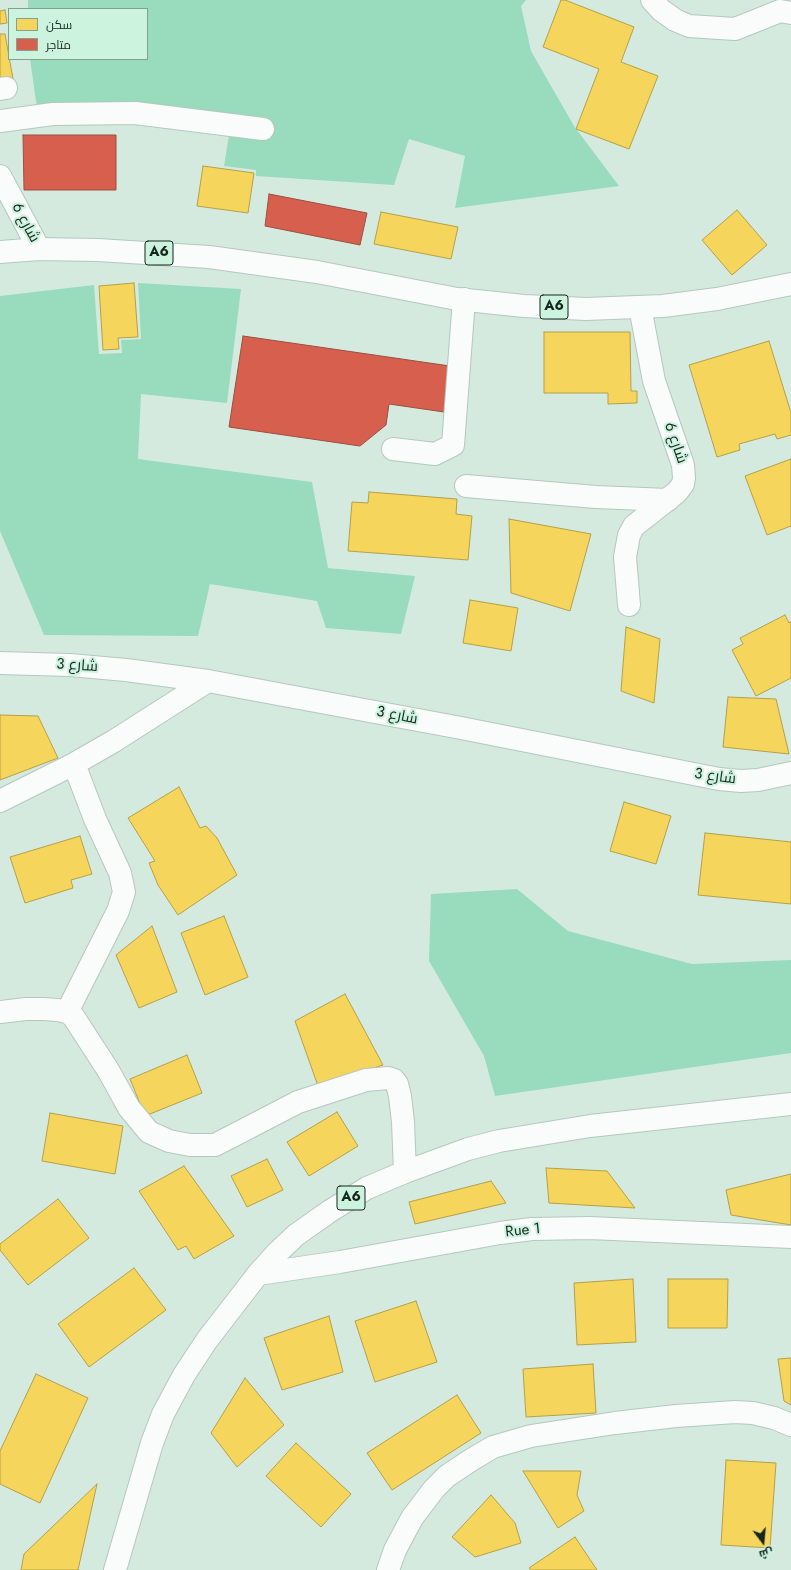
<!DOCTYPE html>
<html>
<head>
<meta charset="utf-8">
<style>
  body { margin:0 }
  #map { position:relative; width:791px; height:1570px; overflow:hidden; background:#d5eadf; font-family:Jost,Cairo,sans-serif }
  canvas { display:block }
  .legend { position:absolute; left:8px; top:8px; width:140px; height:52px; box-sizing:border-box; background:#ccf3de; border:1px solid #83a191; margin:0; padding:5px 7px; list-style:none; font-size:12px; color:#16251e }
  .legend li { display:flex; align-items:center; gap:8px; height:20px }
  .legend b { width:20px; border:1px solid #83a191 }
  .north { position:absolute; left:743px; top:1522px; width:40px; height:40px; -webkit-text-stroke:3px #ccf3de; paint-order:stroke; rotate:164deg; font-size:11px; font-weight:700; line-height:16px; text-align:center; color:#16251e }
  .north::after { content:''; display:block; margin:auto; width:14px; height:18px; background:#16251e; clip-path:polygon(50% 0,100% 100%,50% 72%,0 100%) }
</style>
</head>
<body>
<div id="map">
<canvas width="791" height="1570"></canvas>
<ul class="legend">
<li><b style="height:11px;background:#f6d55c"></b>سكن</li>
<li><b style="height:11px;background:#d6604d"></b>متاجر</li>
</ul>
<div class="north">ش</div>
</div>
<script>
const context = document.querySelector('canvas').getContext('2d');
context.lineJoin = 'round';
function paint(path, color) { context.fillStyle = color; context.fill(path, 'evenodd'); }
const shape = rows => new Path2D(rows.map(r => 'M' + r).join(''));
function trace(path, color, width, dash) { context.strokeStyle = color; context.lineWidth = width; context.lineCap = dash ? 'butt' : 'round'; context.setLineDash(dash || []); context.stroke(path); }
function write(font, color, halo, rows, align = 'center') {
  context.font = font + ' Jost,Cairo,sans-serif'; context.lineWidth = 4; context.setLineDash([]); context.textBaseline = 'middle'; context.strokeStyle = halo; context.fillStyle = color; for (const [text, x, y, turn = 0] of rows) {
    context.save(); context.translate(x, y); context.rotate((+turn || 0) * Math.PI / 180); context.textAlign = isNaN(turn) ? turn : align; if (halo) context.strokeText(text, 0, 0); context.fillText(text, 0, 0); context.restore();
  }
}
paint(shape([
  [28,0,526,0,521,6,531,51,574,126,619,186,455,208,465,156,409,139,394,185,256,176,256,170,224,166,229,135,271,137,273,125,37,108,30,59,147,59,147,9,28,9],
  [138,283,241,289,227,403,141,394,138,459,312,482,328,568,415,576,401,634,326,628,317,601,210,584,198,636,44,635,0,531,0,296,94,285,99,354,122,353,121,340,141,339],
  [517,889,568,931,692,964,791,960,791,1053,495,1096,484,1056,429,961,431,894]
]), '#98dcbd');
const homes = shape([
  [561,0,565,0,634,27,621,62,658,76,629,149,576,129,599,69,543,47,561,0],
  [5,10,7,23,0,24,0,11,5,10],
  [0,34,5,34,13,79,0,80,0,34],
  [203,166,254,173,248,213,197,206,203,166],
  [737,210,767,245,732,275,702,240,737,210],
  [381,212,458,227,451,259,374,244,381,212],
  [134,283,138,337,118,338,119,349,103,350,99,286,134,283],
  [544,332,630,332,631,391,637,391,637,403,608,404,608,393,544,393,544,332],
  [769,341,791,413,791,435,777,439,775,434,739,444,740,450,717,457,689,365,769,341],
  [791,459,791,526,767,535,745,476,791,459],
  [369,492,457,499,456,514,472,516,468,560,348,551,352,502,368,503,369,492],
  [509,519,591,534,570,611,511,593,509,519],
  [470,600,518,608,511,651,463,643,470,600],
  [785,615,789,623,791,621,791,678,756,696,732,650,743,644,740,638,785,615],
  [626,627,660,639,654,703,621,691,626,627],
  [728,697,776,699,789,754,723,747,728,697],
  [0,715,38,716,58,758,0,780,0,715],
  [179,787,200,828,206,826,217,838,237,875,178,915,158,885,149,863,155,861,128,818,179,787],
  [624,802,671,816,656,864,610,851,624,802],
  [705,833,791,842,791,904,698,895,705,833],
  [80,836,92,874,71,880,73,888,25,903,10,857,80,836],
  [224,916,248,977,205,995,181,933,224,916],
  [152,926,177,992,139,1008,116,955,152,926],
  [345,994,383,1065,318,1086,295,1021,345,994],
  [187,1055,202,1093,145,1116,130,1079,187,1055],
  [337,1112,358,1146,309,1176,287,1142,337,1112],
  [50,1113,123,1126,115,1174,42,1161,50,1113],
  [267,1159,283,1190,247,1207,231,1176,267,1159],
  [184,1166,234,1236,194,1259,186,1246,178,1250,139,1191,184,1166],
  [546,1168,607,1171,635,1208,549,1203,546,1168],
  [791,1174,791,1225,731,1215,726,1190,791,1174],
  [491,1181,506,1203,415,1224,409,1202,491,1181],
  [58,1199,89,1238,28,1285,0,1250,0,1244,58,1199],
  [134,1268,166,1310,89,1367,58,1324,134,1268],
  [633,1279,636,1342,577,1345,574,1283,633,1279],
  [668,1279,728,1279,727,1328,668,1328,668,1279],
  [416,1301,437,1362,375,1382,355,1321,416,1301],
  [329,1316,343,1372,282,1390,264,1338,329,1316],
  [791,1358,791,1405,784,1401,778,1359,791,1358],
  [593,1364,596,1413,526,1417,523,1369,593,1364],
  [36,1374,88,1398,40,1503,0,1484,0,1451,36,1374],
  [245,1378,284,1425,237,1467,211,1433,245,1378],
  [457,1395,481,1433,392,1490,367,1453,457,1395],
  [296,1443,351,1494,321,1527,266,1476,296,1443],
  [726,1460,776,1463,770,1548,721,1545,726,1460],
  [523,1471,581,1471,577,1495,584,1511,558,1528,523,1471],
  [97,1484,78,1570,21,1570,24,1554,97,1484],
  [491,1495,515,1523,521,1543,475,1557,452,1537,491,1495],
  [575,1537,597,1570,531,1570,529,1568,575,1537]
]);
paint(homes, '#f6d55c');
trace(homes, '#b3a049', 1);
const shops = shape([
  [23,135,116,135,116,190,24,190,23,135],
  [269,194,367,213,360,245,265,226,269,194],
  [243,336,450,366,444,412,389,404,386,425,360,446,229,427,243,336]
]);
paint(shops, '#d6604d');
trace(shops, '#9c4e3f', 1);
const minor = shape([
  [652,0,661,10,675,20,689,26,735,29,780,11,791,13],
  [0,89,6,88],
  [0,121,53,114,135,113,263,129],
  [0,176,39,249],
  [393,449,435,454,453,445,464,299],
  [466,486,596,497,668,500],
  [629,605,625,557,629,535,634,526,677,492,683,484,684,478,683,465,654,381,640,307],
  [0,663,70,665,126,670,208,681,461,728,719,779,741,781,758,780,791,773],
  [0,801,74,764,114,741,208,681],
  [0,1012,26,1009,43,1009,58,1010,67,1012,73,1016,108,1070,129,1108,149,1132,169,1141,190,1145,215,1145,298,1102,366,1080,388,1078,394,1080,397,1084,400,1096,403,1122,405,1172],
  [67,1012,118,911,124,892,120,873,95,819,74,764],
  [258,1274,340,1262,500,1233,532,1229,590,1228,791,1237],
  [388,1570,395,1550,412,1518,434,1489,447,1476,471,1460,493,1447,531,1436,615,1423,676,1416,735,1412,753,1413,774,1418,791,1425]
]);
const highway = shape([
  [0,252,39,249,98,250,209,257,317,272,457,299,524,306,586,309,663,306,717,299,791,284],
  [115,1570,152,1443,163,1414,184,1375,207,1340,258,1274,277,1253,296,1235,330,1211,367,1188,405,1172,468,1149,499,1141,590,1126,791,1104]
]);
trace(minor, '#b5c7be', 24);
trace(highway, '#b5c7be', 24);
trace(minor, '#f9fcfa', 22);
trace(highway, '#f9fcfa', 22);
for (const [x, y, w] of [
  [159,253,28],
  [554,307,28],
  [351,1198,28]
]) { const box = new Path2D(); box.roundRect(x - w / 2, y - 12, w, 24, 3); context.fillStyle = '#ccf3de'; context.fill(box); trace(box, '#16251e', 1); }
write('bold 14px', '#16251e', null, [
  ["A6",159,253],
  ["A6",554,307],
  ["A6",351,1198]
]);
write('15px', '#16251e', '#ccf3de', [
  ["شارع 6",25,223,62],
  ["شارع 6",675,443,71],
  ["شارع 3",77,666,4],
  ["شارع 3",397,716,11],
  ["شارع 3",715,777,8],
  ["Rue 1",523,1231,-6]
]);
</script>
</body>
</html>
